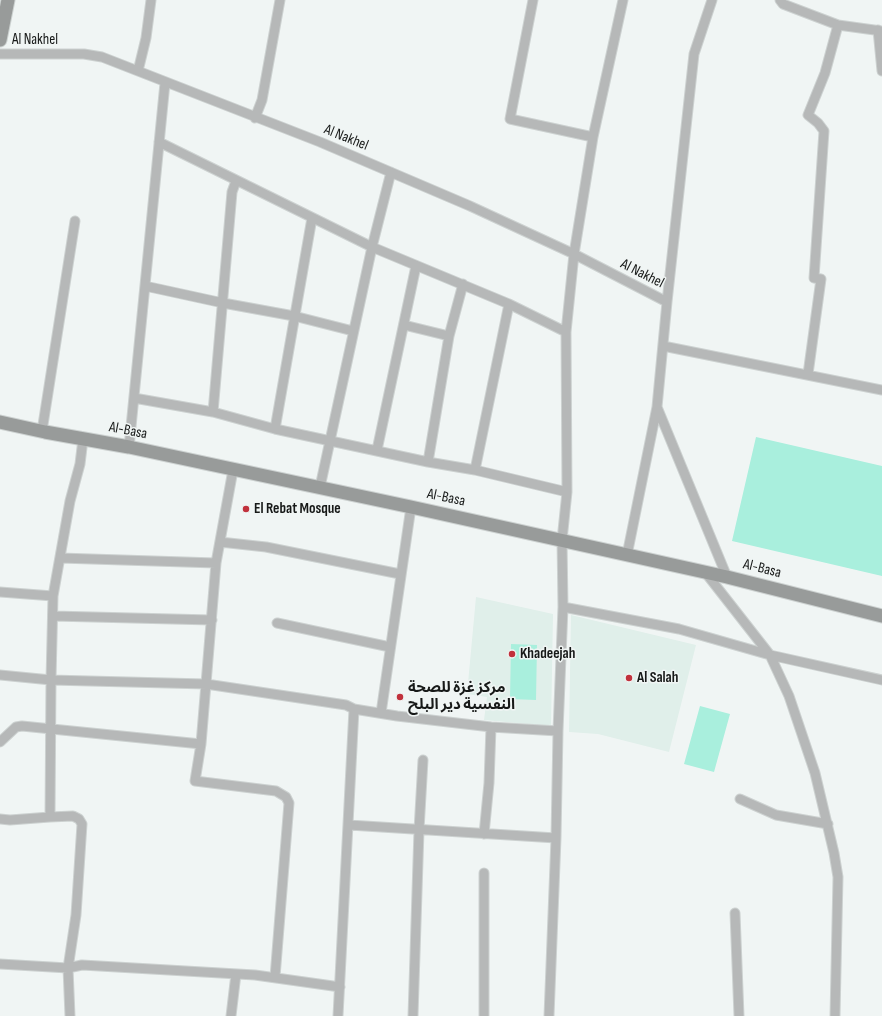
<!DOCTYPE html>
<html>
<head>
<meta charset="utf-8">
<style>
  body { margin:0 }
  canvas { display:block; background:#f0f5f4 }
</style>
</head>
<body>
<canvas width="882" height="1016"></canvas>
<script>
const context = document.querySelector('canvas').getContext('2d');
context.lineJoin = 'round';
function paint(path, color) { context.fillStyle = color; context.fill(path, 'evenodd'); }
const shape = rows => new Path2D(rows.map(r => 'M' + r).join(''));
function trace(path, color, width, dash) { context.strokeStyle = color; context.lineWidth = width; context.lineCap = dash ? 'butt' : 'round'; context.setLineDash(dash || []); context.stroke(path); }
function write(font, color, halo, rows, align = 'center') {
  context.font = font + ' "Sofia Sans Condensed","Noto Sans Arabic",sans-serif'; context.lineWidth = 3; context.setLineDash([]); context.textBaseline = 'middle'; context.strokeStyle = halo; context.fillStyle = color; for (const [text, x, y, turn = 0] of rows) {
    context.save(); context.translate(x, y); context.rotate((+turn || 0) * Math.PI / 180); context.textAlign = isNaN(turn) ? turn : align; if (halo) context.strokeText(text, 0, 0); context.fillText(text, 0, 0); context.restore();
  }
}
paint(shape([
  [476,597,553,614,551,726,484,720,487,697,467,694],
  [571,615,696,645,669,752,598,734,569,732]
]), '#e0efea');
paint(shape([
  [756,437,882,466,882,576,732,541],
  [511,644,537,645,536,700,510,699],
  [700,706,730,714,714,772,684,764]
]), '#a9efdd');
const street = shape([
  [533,0,510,119,593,137],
  [780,0,783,4,838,25,882,31],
  [878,30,882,71],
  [0,54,84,54,102,57,320,142,470,206,574,254,667,302],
  [138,71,146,38,151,0],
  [255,118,262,100,280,0],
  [159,142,372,247,509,304,566,332,567,492,562,540,563,607,558,731,556,838,549,1016],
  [145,286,223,303,294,316,353,331],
  [404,325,449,336],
  [566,332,574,254,593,137,623,0],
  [663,346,882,390],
  [808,374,821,279,814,278,824,131,818,123,808,115,825,73,838,25],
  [134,398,213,412,275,429,428,462,475,470,567,492],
  [657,407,727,577],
  [213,412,232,192,236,181],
  [275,429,312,218],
  [42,431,75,221],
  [129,447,165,83],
  [377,450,416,266],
  [428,462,449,336,463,284],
  [233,470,216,563,201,744,195,781,276,791,286,797,289,803,275,977],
  [475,470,509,304],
  [320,487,372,247,391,172],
  [220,542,266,547,400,574],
  [627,555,657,407,667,302,694,54,712,0],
  [60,558,216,563],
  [705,572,770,655,789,696,815,773,834,853,838,877,835,1016],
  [0,592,53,596],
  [563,607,679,629,770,655,882,680],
  [53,616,212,620],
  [277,623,390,647],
  [0,675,51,680,206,684,346,705,354,709,397,716,491,727,558,731],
  [381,713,411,507],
  [0,742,16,727,22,726,201,744],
  [740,799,776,815,828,824],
  [0,819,10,820,50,817],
  [349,825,556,838],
  [484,834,489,783,491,727],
  [484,873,484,1016],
  [735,913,739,1016],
  [0,964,68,968,82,965,255,975,340,987],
  [70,1016,68,968,76,915,82,824,79,819,73,816,50,817,51,680,53,596,70,501,80,464,83,439],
  [231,1016,236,974],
  [338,1016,354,709],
  [413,1016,419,830,423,760]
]);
const secondary = shape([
  [0,40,8,0],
  [0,422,45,432,129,447,411,507,727,577,882,616]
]);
trace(street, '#cdd2d1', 11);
trace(secondary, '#cdd2d1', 15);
trace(street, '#b6b8b8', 9);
trace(secondary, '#989b9a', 13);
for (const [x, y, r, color] of [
  [246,509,4,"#c1313c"],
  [512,654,4,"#c1313c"],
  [629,678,4,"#c1313c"],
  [400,697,4,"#c1313c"]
]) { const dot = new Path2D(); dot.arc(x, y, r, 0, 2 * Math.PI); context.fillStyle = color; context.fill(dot); trace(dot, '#f0f5f4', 1.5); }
write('15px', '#171918', '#f0f5f4', [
  ["Al Nakhel",35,40],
  ["Al Nakhel",346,138,22],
  ["Al Nakhel",642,274,27],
  ["Al-Basa",128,431,11],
  ["Al-Basa",446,498,12],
  ["Al-Basa",762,569,14]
]);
write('bold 15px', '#171918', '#f0f5f4', [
  ["El Rebat Mosque",254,509],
  ["Khadeejah",520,654],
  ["Al Salah",637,678],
  ["مركز غزة للصحة",408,688],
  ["النفسية دير البلح",408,705]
], 'left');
</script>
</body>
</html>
